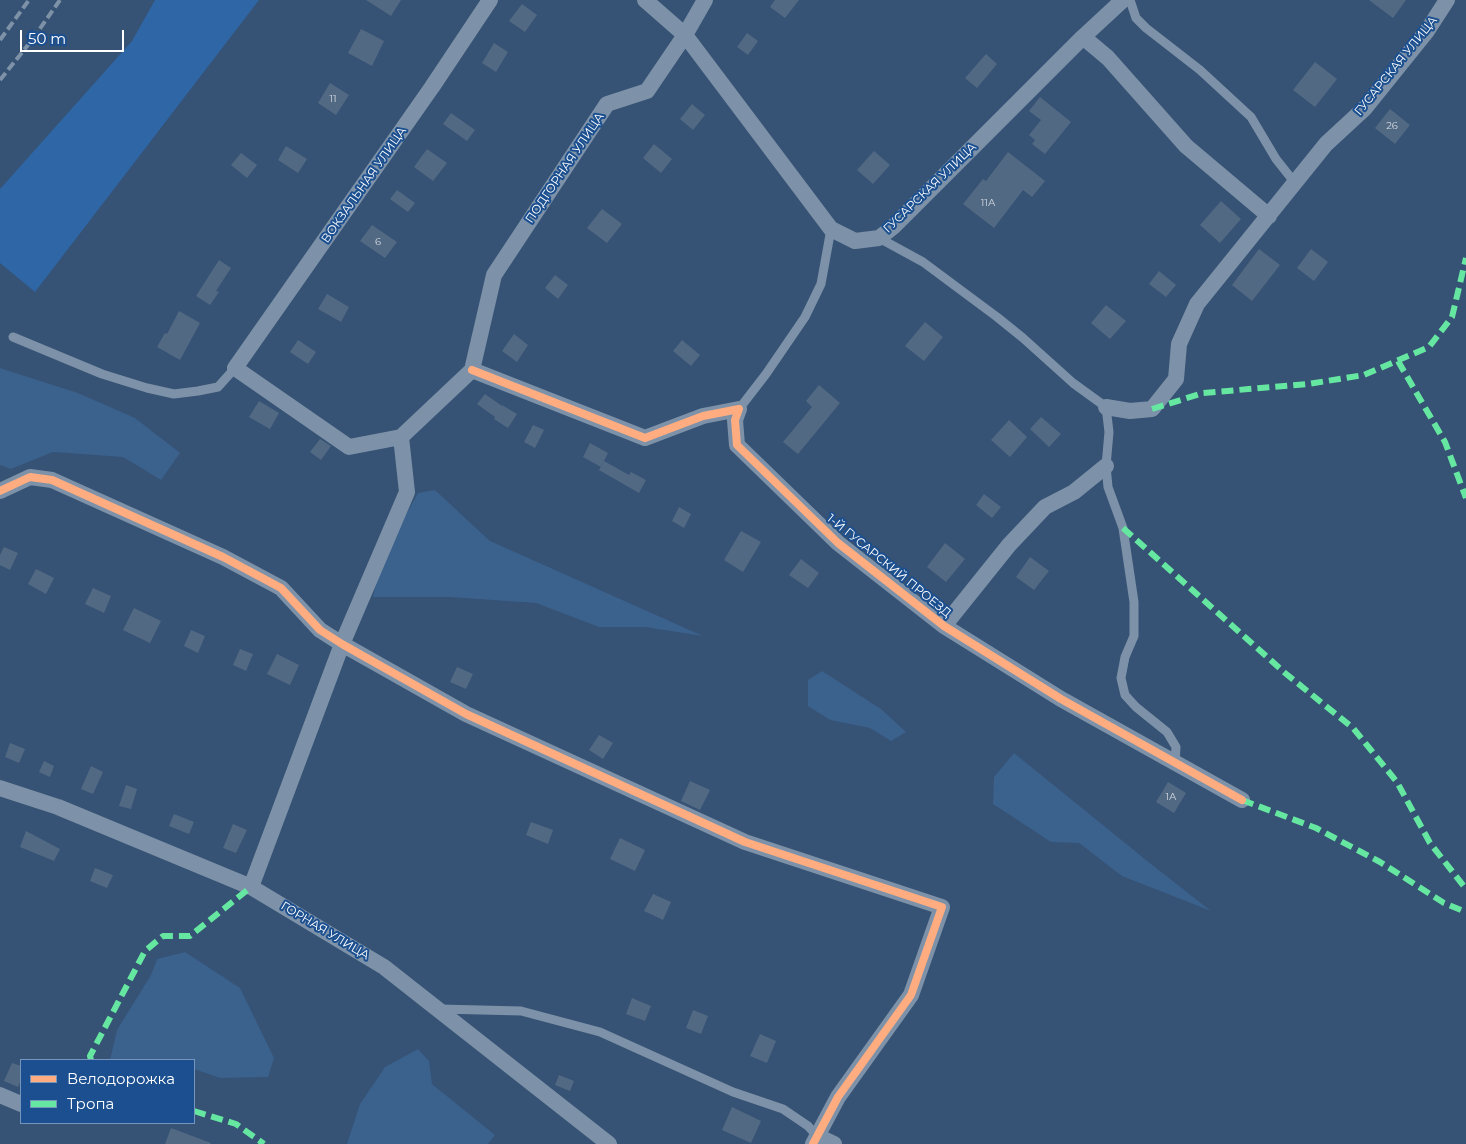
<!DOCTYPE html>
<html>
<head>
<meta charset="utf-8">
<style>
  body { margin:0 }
  #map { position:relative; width:1466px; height:1144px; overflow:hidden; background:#365274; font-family:Montserrat,sans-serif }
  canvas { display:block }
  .legend { position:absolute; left:20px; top:1059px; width:175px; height:65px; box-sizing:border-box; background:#1b4f8f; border:1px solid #7695bc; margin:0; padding:6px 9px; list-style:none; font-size:15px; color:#fff }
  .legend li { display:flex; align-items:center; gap:10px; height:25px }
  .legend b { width:25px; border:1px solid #7695bc }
  .scale { position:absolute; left:20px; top:30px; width:104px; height:22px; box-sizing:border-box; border:2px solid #fff; border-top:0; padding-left:6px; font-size:15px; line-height:18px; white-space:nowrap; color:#fff; -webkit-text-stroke:4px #1b4f8f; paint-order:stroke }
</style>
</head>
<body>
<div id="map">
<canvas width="1466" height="1144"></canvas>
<ul class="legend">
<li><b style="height:6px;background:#ffac80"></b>Велодорожка</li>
<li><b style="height:6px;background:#66e7a1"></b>Тропа</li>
</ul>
<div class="scale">50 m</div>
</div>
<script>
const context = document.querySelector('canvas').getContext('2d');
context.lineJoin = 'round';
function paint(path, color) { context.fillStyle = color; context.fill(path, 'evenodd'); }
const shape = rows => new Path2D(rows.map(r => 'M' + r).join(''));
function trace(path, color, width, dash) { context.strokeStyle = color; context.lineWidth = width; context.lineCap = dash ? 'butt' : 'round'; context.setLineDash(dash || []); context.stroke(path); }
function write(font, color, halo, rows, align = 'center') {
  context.font = font + ' Montserrat,sans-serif'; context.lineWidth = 4; context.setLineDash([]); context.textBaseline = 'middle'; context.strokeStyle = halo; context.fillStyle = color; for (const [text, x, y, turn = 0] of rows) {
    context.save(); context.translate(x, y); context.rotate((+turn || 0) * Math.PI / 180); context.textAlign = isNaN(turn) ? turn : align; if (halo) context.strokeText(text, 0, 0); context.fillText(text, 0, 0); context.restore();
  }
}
paint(shape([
  [155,0,259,0,35,292,0,263,0,189,132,41]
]), '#2f66a5');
paint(shape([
  [0,368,78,393,135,418,180,453,161,480,123,457,53,452,11,469,0,465],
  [435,490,490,541,703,636,645,627,599,627,536,603,449,597,373,597,382,556,418,493],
  [822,671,881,709,906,732,891,741,870,728,830,720,808,706,808,680],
  [1014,753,1151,864,1211,911,1122,876,1079,843,1051,842,993,804,994,777],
  [185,952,240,988,274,1058,268,1077,220,1078,194,1069,194,1060,110,1060,117,1030,151,975,157,959],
  [418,1049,429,1061,432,1084,495,1135,488,1144,347,1144,360,1104,385,1067]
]), '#3b618d');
paint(shape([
  [366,0,401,0,391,16],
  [775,0,799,0,785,18,770,7],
  [1369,0,1406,0,1393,18],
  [522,4,537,15,525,32,509,21],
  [361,29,384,41,372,66,348,53],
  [747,33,758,41,748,55,737,47],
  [494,43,508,52,496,72,482,63],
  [986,54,997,64,977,88,965,78],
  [1315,62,1337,79,1315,107,1293,90],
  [330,83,349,95,336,115,318,103],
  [1040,97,1071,122,1045,154,1032,144,1035,140,1029,135,1041,120,1029,111],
  [692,104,705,115,693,130,680,119],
  [1390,109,1410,125,1395,144,1375,128],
  [451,113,475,130,467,141,443,124],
  [654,144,672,159,661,173,643,158],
  [286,146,307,159,298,173,278,160],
  [427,149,447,163,433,181,414,167],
  [874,151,890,165,873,184,857,170],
  [1008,152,1045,181,1032,197,1023,190,994,228,963,204,983,179,986,181],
  [241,153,257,165,247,178,231,165],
  [397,190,415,203,408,212,390,199],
  [1221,201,1241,219,1220,243,1200,225],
  [602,209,622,224,607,243,587,228],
  [372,225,397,242,385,258,360,241],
  [1259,249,1280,265,1252,301,1232,285],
  [1311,249,1328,262,1314,281,1297,268],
  [219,260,231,268,216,291,219,292,210,305,196,296],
  [1159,271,1176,285,1166,297,1149,284],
  [555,275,568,285,558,299,545,288],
  [327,294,349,307,341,322,318,309],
  [1106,305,1126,321,1110,339,1091,323],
  [179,311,200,323,180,360,157,347,165,333,167,334],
  [925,322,943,337,924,361,905,346],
  [514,334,528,345,517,362,502,351],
  [298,340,316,352,308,364,290,352],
  [682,340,700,355,691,366,673,351],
  [819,385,840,403,798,454,783,442,812,407,806,401],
  [485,394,502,406,502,405,517,414,508,428,494,419,495,417,477,404],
  [259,401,279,413,270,429,249,417],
  [1041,417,1061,434,1049,447,1030,429],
  [1009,420,1027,437,1010,457,991,440],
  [533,425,544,430,535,448,524,442],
  [320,439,331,446,321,460,310,452],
  [590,443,608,453,601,467,583,457],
  [604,461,629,475,631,472,646,480,639,493,599,470],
  [984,494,1001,507,992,518,976,505],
  [679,507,691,514,684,528,672,521],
  [741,531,761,542,743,572,724,560],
  [945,543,965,559,946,582,927,567],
  [4,547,18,553,10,570,0,565,0,555],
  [1030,557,1049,571,1034,590,1016,577],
  [801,559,819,573,808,588,789,575],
  [36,569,54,578,46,594,28,584],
  [93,588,111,596,104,613,85,604],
  [134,608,161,621,150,643,123,630],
  [191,630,205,636,198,653,184,646],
  [240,649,253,654,246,671,233,665],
  [277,654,299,665,290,685,267,674],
  [457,667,473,674,466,689,450,682],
  [599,735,613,743,603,759,589,750],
  [10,743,25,749,19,763,5,757],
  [44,761,54,766,50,777,39,772],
  [91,766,103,772,93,794,81,789],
  [690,781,710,790,700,810,681,801],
  [1168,782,1186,793,1174,813,1156,802],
  [126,785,137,789,131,809,119,806],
  [174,814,194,822,189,834,169,826],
  [531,822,553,830,548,844,526,835],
  [233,824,247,830,236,853,223,848],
  [26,831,60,849,54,861,20,847],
  [620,838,645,850,635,871,610,859],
  [95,868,113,875,107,888,90,881],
  [653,894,671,902,663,920,644,911],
  [632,998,651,1006,645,1021,626,1014],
  [693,1010,708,1016,701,1034,686,1028],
  [760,1034,776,1041,767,1063,750,1056],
  [12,1063,21,1066,21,1080,18,1087,4,1081],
  [559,1075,574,1081,570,1091,555,1085],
  [732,1107,761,1121,751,1143,722,1130],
  [171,1128,211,1143,210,1144,165,1144]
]), '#526984');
trace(shape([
  [1130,0,1136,18,1146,28,1200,70,1251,117,1276,159,1295,183],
  [879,238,923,262,997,317,1023,338,1073,383,1106,407,1109,432,1106,466,1108,487,1123,528,1134,602,1134,636,1125,657,1121,678,1125,695,1136,707,1167,732,1176,747,1175,763],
  [13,337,102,374,147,388,174,394,198,391,218,387,235,368],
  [739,409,766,374,805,317,821,284,831,229],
  [440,1009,521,1011,600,1032,733,1092,783,1109,808,1126,817,1136]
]), '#7d92a8', 9);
trace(shape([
  [645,0,685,35,831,229,855,241,879,238,893,227,1083,37,1123,0],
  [1083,37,1108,58,1186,146,1269,216],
  [472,370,645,438,703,416,739,409,735,420,737,445,838,543,944,626,1061,699,1242,800],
  [472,370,401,437,349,447,235,368,432,87,490,0],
  [472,370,494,275,607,104,647,91,685,35,705,0],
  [1106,407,1130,411,1152,409,1176,379,1179,344,1197,304,1326,144,1365,108,1427,31,1447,0],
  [0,491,30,477,52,480,223,557,281,588,320,630,342,644,466,714,745,842,942,907,911,995,838,1097,813,1144],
  [944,626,1009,545,1045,507,1074,492,1106,466],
  [0,788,58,807,251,887,384,967,609,1144],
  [251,887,342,644,407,492,401,437],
  [0,1095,21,1104],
  [817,1136,834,1144]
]), '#7d92a8', 16);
trace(shape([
  [0,40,29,0],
  [0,80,32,40,60,0]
]), '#7e92a7', 4, [9, 4]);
trace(shape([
  [1398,361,1445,442,1466,498],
  [1152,409,1203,393,1308,384,1364,375,1429,347,1452,317,1466,258],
  [1123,528,1285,673,1353,728,1397,782,1430,843,1466,889],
  [1242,800,1316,828,1380,862,1444,903,1466,912],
  [91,1060,90,1056,145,951,163,936,190,936,251,887],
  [194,1111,236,1124,264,1144]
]), '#66e7a1', 6, [12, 6]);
trace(shape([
  [472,370,645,438,703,416,739,409,735,420,737,445,838,543,944,626,1061,699,1242,800],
  [0,491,30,477,52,480,223,557,281,588,320,630,342,644,466,714,745,842,942,907,911,995,838,1097,813,1144]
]), '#ffac80', 8);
write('10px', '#d4dae0', null, [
  ["11",333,99],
  ["26",1392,126],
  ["11А",988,203],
  ["6",378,242],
  ["1А",1171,797]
]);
write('12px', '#fff', '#1b4f8f', [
  ["ГУСАРСКАЯ УЛИЦА",1396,66,-51],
  ["ПОДГОРНАЯ УЛИЦА",565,168,-56],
  ["ВОКЗАЛЬНАЯ УЛИЦА",364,185,-55],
  ["ГУСАРСКАЯ УЛИЦА",930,188,-44],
  ["1-Й ГУСАРСКИЙ ПРОЕЗД",889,566,39],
  ["ГОРНАЯ УЛИЦА",325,931,31]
]);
</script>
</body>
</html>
